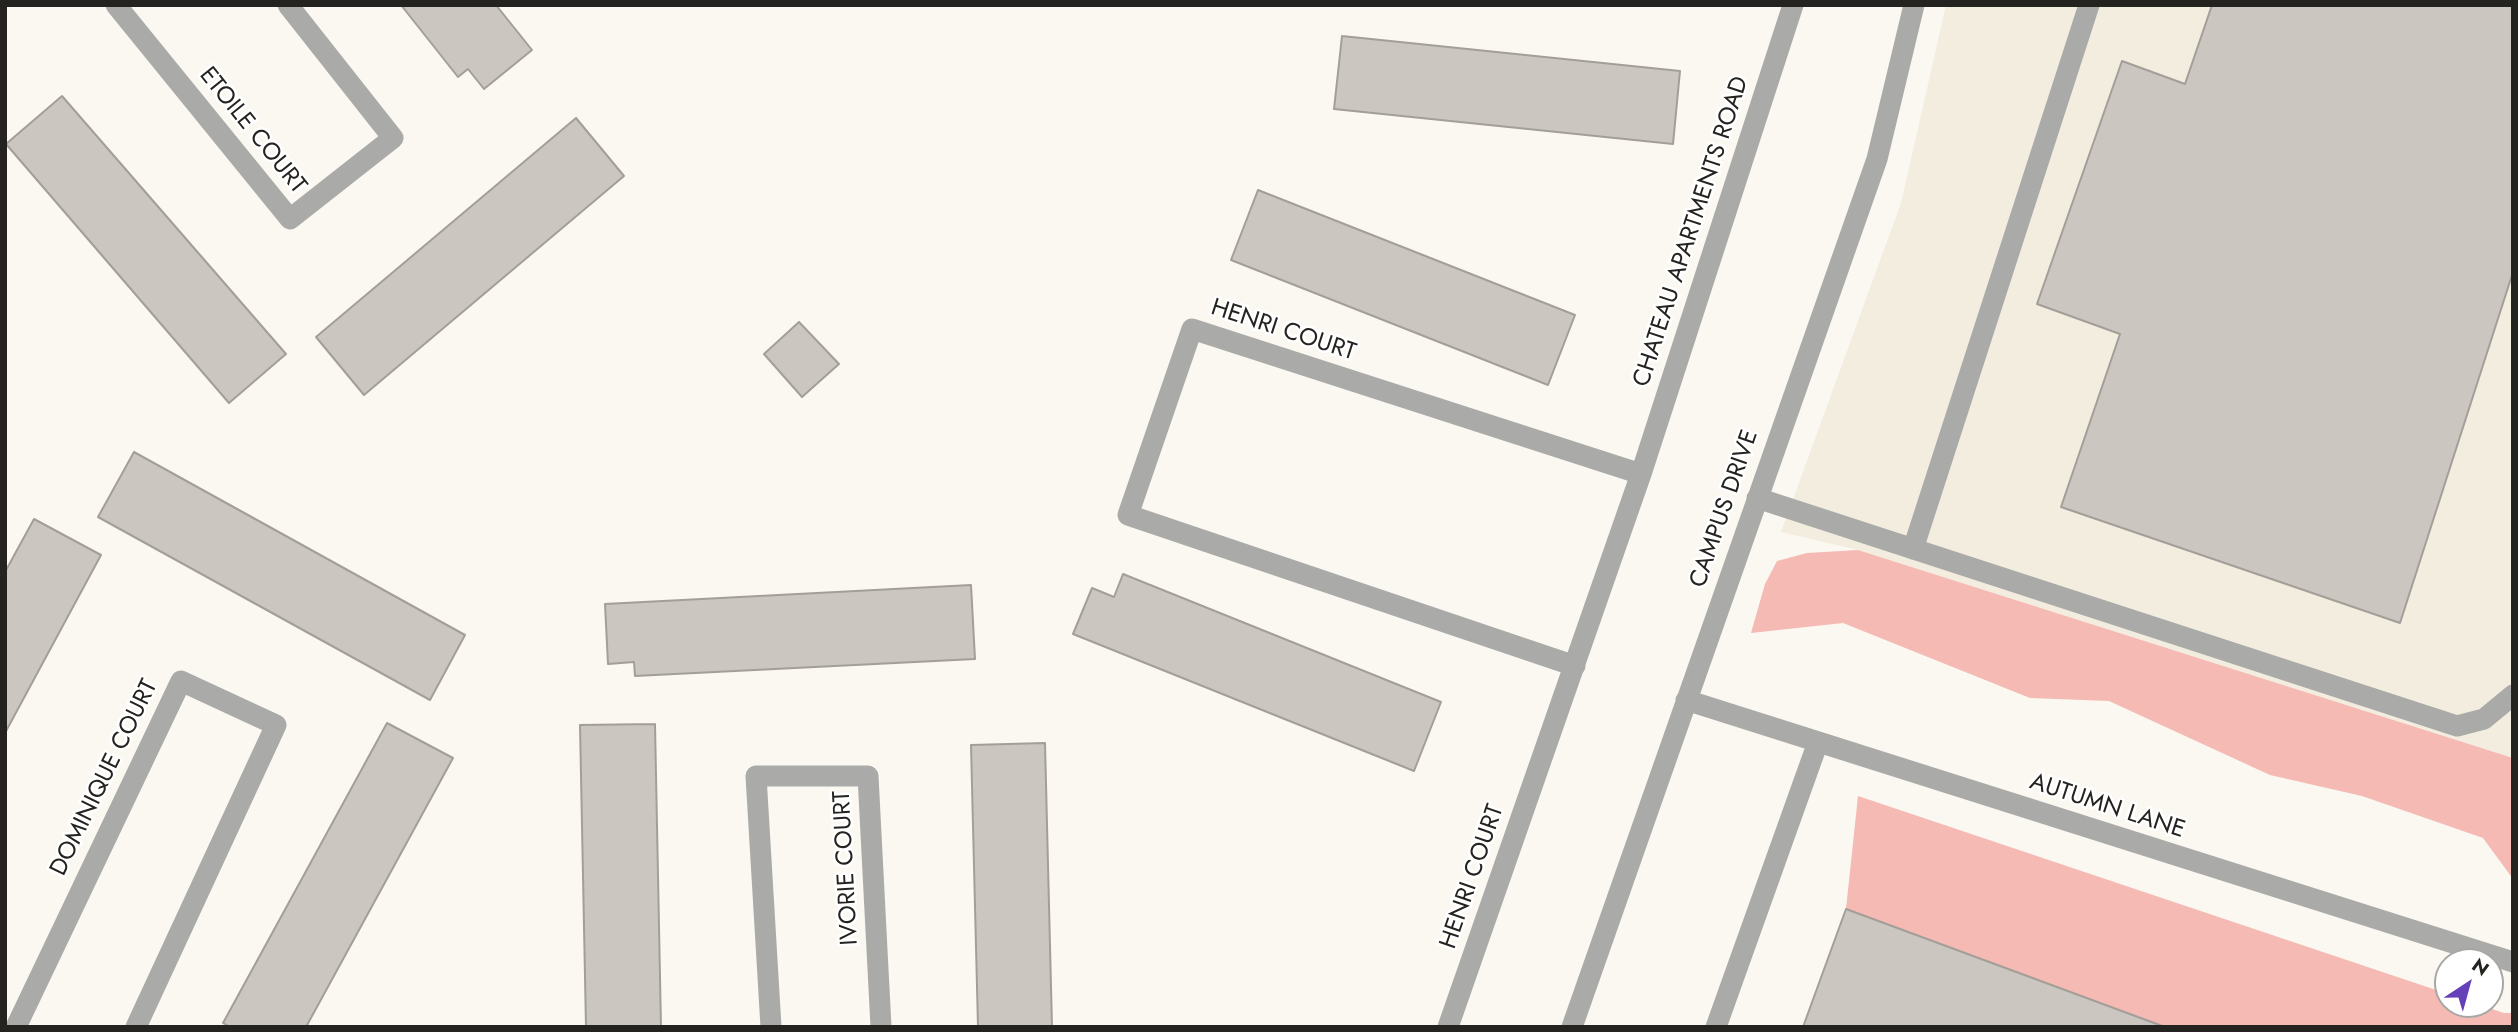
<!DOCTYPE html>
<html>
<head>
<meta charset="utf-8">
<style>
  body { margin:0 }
  #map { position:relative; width:2518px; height:1032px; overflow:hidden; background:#faf8f1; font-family:Jost,sans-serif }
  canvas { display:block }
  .frame { position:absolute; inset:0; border:7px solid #242320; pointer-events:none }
  .north { position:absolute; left:2434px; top:948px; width:70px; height:70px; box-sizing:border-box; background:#fff; border:2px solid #a7a7a6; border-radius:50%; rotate:36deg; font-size:19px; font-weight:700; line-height:28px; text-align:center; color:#242320 }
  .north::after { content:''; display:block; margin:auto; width:24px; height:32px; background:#6440b9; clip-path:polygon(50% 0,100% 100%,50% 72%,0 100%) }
</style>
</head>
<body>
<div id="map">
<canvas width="2518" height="1032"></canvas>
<div class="frame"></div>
<div class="north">N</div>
</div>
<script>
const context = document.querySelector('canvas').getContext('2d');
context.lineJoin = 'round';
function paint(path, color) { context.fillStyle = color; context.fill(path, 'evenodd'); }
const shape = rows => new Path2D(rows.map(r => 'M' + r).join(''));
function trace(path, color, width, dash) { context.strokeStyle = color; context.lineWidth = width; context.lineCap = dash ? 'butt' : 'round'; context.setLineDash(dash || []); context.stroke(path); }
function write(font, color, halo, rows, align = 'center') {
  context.font = font + ' Jost,sans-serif'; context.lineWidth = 5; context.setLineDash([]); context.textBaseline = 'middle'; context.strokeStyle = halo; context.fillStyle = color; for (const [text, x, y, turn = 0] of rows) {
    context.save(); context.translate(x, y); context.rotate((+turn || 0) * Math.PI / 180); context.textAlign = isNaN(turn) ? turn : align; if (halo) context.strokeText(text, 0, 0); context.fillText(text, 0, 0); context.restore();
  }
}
paint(shape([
  [1946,5,2513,5,2513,758,1858,550,1781,532,1901,203]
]), '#f2eddf');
paint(shape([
  [1858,550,2513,758,2513,879,2483,838,2362,796,2270,775,2109,701,2030,698,1843,623,1751,633,1765,584,1777,561,1807,553],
  [1858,796,2448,994,2448,1004,2477,1004,2504,1013,2513,1013,2513,1027,2165,1027,1846,909]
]), '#f4bab3');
const building = shape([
  [401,5,496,5,532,50,484,89,468,69,458,77,401,5],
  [2212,5,2513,5,2513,272,2400,623,2061,507,2120,334,2037,304,2122,61,2185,84,2212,5],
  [1342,36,1680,71,1673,144,1334,109,1342,36],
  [62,96,286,354,229,403,6,144,62,96],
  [576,118,624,176,364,395,316,337,576,118],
  [1258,190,1575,315,1548,385,1231,260,1258,190],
  [799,322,839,364,802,397,764,354,799,322],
  [134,452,465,635,430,700,98,517,134,452],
  [34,519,101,555,5,733,5,572,34,519],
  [1123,574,1441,702,1414,771,1073,634,1092,588,1114,597,1123,574],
  [971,585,975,659,635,676,634,662,608,664,605,604,971,585],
  [387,723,453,758,306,1027,230,1027,223,1023,387,723],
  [655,724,661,1027,586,1027,580,725,655,724],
  [1045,743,1052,1027,978,1027,971,745,1045,743],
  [1846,909,2165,1027,1803,1027,1846,909]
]);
paint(building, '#ccc6c1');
trace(building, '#a49e99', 2);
trace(shape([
  [116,5,290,219,393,138,288,5],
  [1757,498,2457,726,2484,719,2513,695],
  [1913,549,2089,5],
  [1575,666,1128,515,1192,329,1641,474],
  [1686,700,2513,962],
  [16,1027,181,681,276,725,136,1027],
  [771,1027,756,776,868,776,881,1027],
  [1448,1027,1641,474,1793,5],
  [1572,1027,1877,159,1914,5],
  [1716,1027,1818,742]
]), '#aaaba8', 21);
write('24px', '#242320', '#fff', [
  ["ETOILE COURT",252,131,51],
  ["CHATEAU APARTMENTS ROAD",1692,232,-72],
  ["HENRI COURT",1283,331,18],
  ["CAMPUS DRIVE",1725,509,-71],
  ["DOMINIQUE COURT",105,778,-64],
  ["AUTUMN LANE",2107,807,18],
  ["IVORIE COURT",847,868,-93],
  ["HENRI COURT",1473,877,-71]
]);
</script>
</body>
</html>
